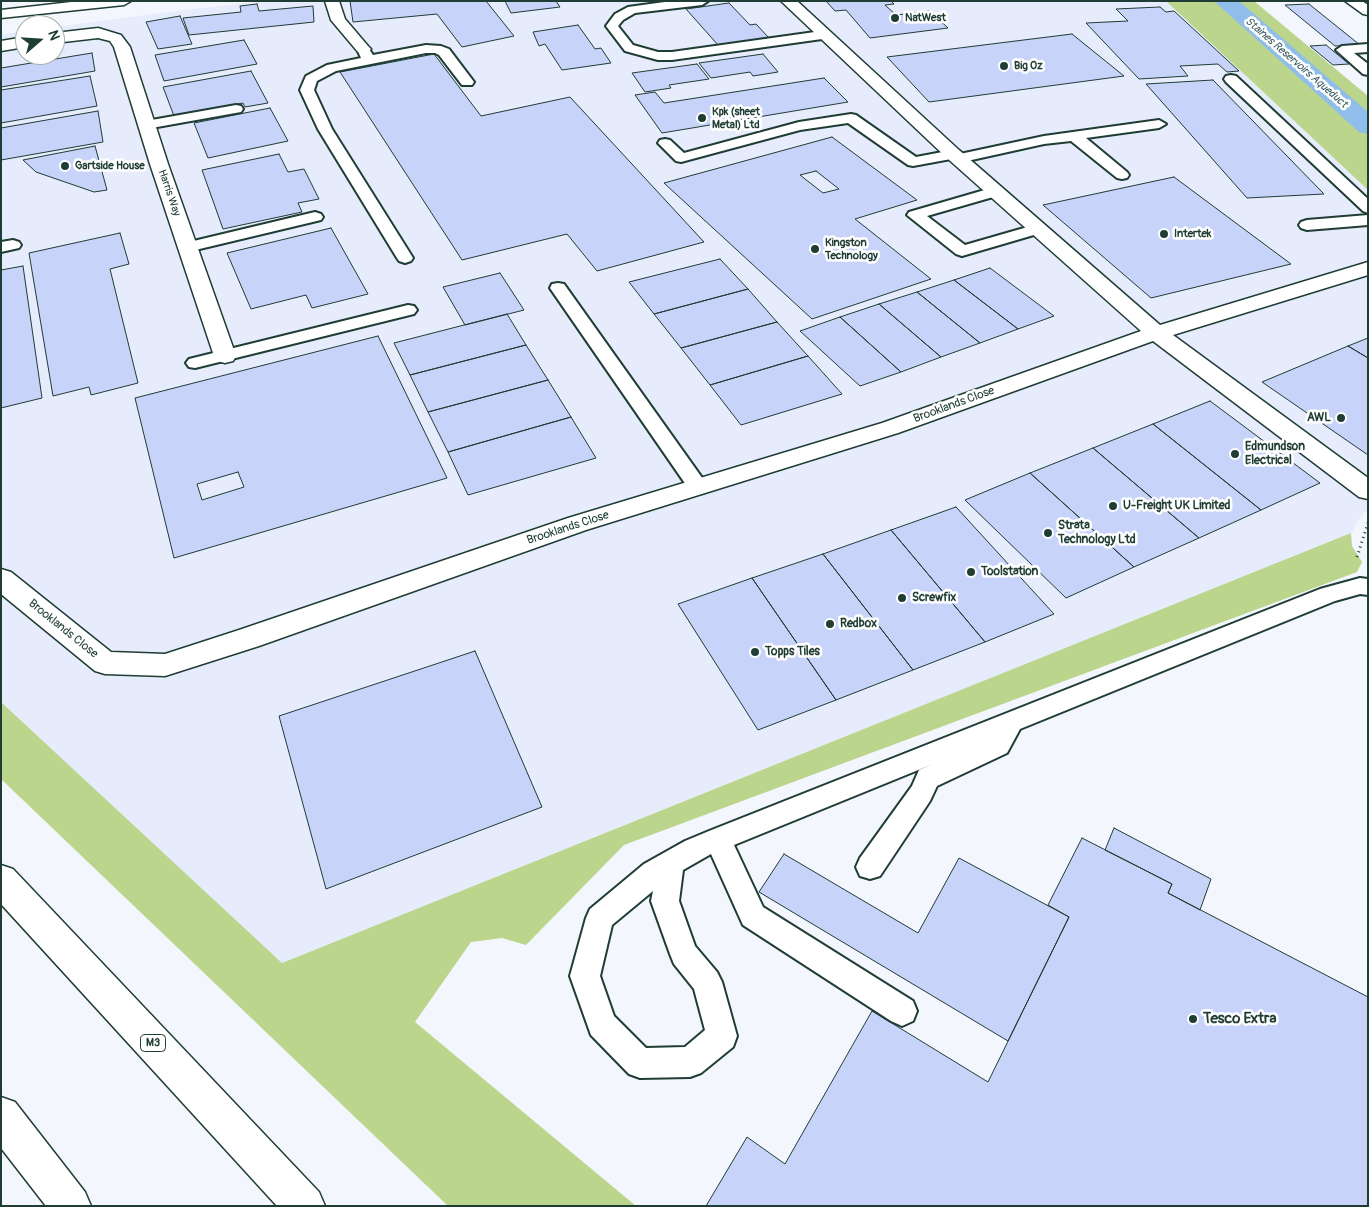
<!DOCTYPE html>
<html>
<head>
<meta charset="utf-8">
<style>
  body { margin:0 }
  #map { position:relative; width:1369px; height:1207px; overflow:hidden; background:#f4f6fe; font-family:Pangolin,sans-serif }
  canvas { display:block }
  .frame { position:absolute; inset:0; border:2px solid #1f3d34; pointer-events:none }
  .north { position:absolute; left:15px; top:15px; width:50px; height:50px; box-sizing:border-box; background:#fff; border:1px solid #a5b1ae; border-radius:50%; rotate:71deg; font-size:14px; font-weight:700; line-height:20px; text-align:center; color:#1f3d34 }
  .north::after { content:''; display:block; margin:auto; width:18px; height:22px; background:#1f3d34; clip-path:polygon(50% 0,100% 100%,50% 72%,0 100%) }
</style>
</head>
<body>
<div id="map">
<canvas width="1369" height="1207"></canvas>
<div class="frame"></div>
<div class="north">N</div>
</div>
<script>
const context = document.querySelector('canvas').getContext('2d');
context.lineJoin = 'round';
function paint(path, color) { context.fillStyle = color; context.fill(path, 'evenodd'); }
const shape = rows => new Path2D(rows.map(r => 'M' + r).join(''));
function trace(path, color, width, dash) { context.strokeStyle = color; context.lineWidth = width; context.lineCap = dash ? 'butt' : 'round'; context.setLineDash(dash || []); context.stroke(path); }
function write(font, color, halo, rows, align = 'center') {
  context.font = font + ' Pangolin,sans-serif'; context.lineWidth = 5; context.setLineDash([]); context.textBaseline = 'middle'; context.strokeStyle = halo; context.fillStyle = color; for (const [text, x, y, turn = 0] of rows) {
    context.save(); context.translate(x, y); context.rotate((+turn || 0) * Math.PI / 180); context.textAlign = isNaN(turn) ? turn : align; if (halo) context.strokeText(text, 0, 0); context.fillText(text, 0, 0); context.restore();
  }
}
paint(shape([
  [264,1,1166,1,1368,190,1368,512,1364,512,1351,533,282,963,1,702,1,35,25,31,25,55,55,55,55,27,184,10]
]), '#e7ecfd');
paint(shape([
  [1166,1,1254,1,1368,96,1368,190],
  [1351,533,1352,546,1362,562,1357,572,624,845,526,945,502,938,471,942,415,1022,636,1206,448,1206,1,779,1,702,282,963]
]), '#bbd58c');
paint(shape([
  [1214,1,1239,1,1368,112,1368,134,1359,132,1214,1]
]), '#8fbeea');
const building = shape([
  [350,1,486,1,514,36,462,47,437,14,353,22,350,1],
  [505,1,556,1,560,7,511,13,505,1],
  [826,1,891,1,894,4,885,5,896,15,930,11,948,28,870,38,846,10,835,11,826,1],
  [729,3,750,25,756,24,769,38,718,45,686,9,729,3],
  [257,4,259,11,313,6,314,22,189,35,183,18,241,12,240,6,257,4],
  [1309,4,1360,45,1335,46,1285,5,1309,4],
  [1160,7,1166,12,1174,11,1239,71,1227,72,1218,64,1180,66,1188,76,1139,79,1086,23,1128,21,1116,9,1160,7],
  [180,16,192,44,158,49,146,22,180,16],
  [578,25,595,49,601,48,611,63,562,70,545,44,539,46,533,32,578,25],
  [1072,34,1124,76,929,102,887,57,1072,34],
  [244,40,257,64,164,81,155,55,244,40],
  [1326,45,1349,64,1333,65,1310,46,1326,45],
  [92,53,95,71,1,87,1,68,92,53],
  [434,54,481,116,570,97,704,242,597,271,567,234,462,260,340,72,434,54],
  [763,54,778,72,753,76,750,72,711,78,699,63,763,54],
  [697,64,709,79,669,85,671,88,645,92,632,73,697,64],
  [251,71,268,103,245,107,243,103,174,116,163,87,251,71],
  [90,76,97,106,1,123,1,90,90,76],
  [824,78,848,102,662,133,635,95,655,92,664,103,824,78],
  [1213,80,1324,194,1247,198,1146,84,1213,80],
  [270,108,288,141,208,158,194,123,270,108],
  [98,111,103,142,1,160,1,128,98,111],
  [832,137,917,200,855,219,931,279,812,319,664,183,832,137],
  [816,171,839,189,823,193,800,175,816,171],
  [95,146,107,190,94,192,36,172,23,160,95,146],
  [279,154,288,172,304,169,319,199,298,203,302,212,223,229,202,170,279,154],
  [1174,177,1291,264,1151,298,1043,205,1174,177],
  [331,228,368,294,312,308,306,295,251,309,227,253,331,228],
  [120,233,129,264,110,269,138,383,91,395,89,387,53,396,29,253,120,233],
  [720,259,748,289,654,314,629,282,720,259],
  [23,266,42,398,1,408,1,270,23,266],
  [990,268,1054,316,1018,329,954,280,990,268],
  [500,273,524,310,465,325,443,287,500,273],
  [954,280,1018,329,980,343,917,292,954,280],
  [748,289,777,322,681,348,654,314,748,289],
  [917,292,980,343,941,357,879,304,917,292],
  [879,304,941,357,901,372,840,317,879,304],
  [507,314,526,345,410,375,394,343,507,314],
  [840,317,901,372,860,386,800,331,840,317],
  [777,322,808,356,710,385,681,348,777,322],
  [378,336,447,478,174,558,135,398,378,336],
  [238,472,244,487,202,500,197,484,238,472],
  [1368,338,1368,358,1348,346,1368,338],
  [526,345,548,380,428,412,410,375,526,345],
  [1348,346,1368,358,1368,455,1262,382,1348,346],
  [808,356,842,394,741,425,710,385,808,356],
  [548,380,571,417,448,452,428,412,548,380],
  [1210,401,1320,483,1261,510,1153,424,1210,401],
  [571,417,596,458,468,495,448,452,571,417],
  [1153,424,1261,510,1199,538,1093,448,1153,424],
  [1093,448,1199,538,1134,567,1030,473,1093,448],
  [1030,473,1134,567,1066,598,965,500,1030,473],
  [956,507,1054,614,985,642,891,530,956,507],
  [891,530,985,642,913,670,823,554,891,530],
  [823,554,913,670,836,700,752,578,823,554],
  [752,578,836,700,758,730,678,604,752,578],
  [475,651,542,807,326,889,279,716,475,651],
  [1114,828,1211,879,1200,910,1168,893,1172,884,1105,850,1114,828],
  [1082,838,1172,884,1168,893,1368,997,1368,1206,706,1206,747,1137,785,1164,872,1011,988,1082,1069,917,1048,905,1082,838],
  [784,854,918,933,959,858,1069,917,1008,1041,759,892,784,854]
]);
paint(building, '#c8d3fa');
trace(building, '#1f3d34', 1);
const service = shape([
  [672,1,708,1,702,5,635,13,623,20,618,26,633,45,658,52,672,52,822,31,828,35,822,39,672,60,658,60,625,51,606,26,615,14,628,7,672,1],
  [1368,44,1368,52,1354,53,1368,64,1368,75,1363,74,1336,50,1342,46,1368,44],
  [363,45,367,46,373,55,426,45,441,46,449,49,474,82,472,85,462,85,439,55,435,53,426,53,336,71,317,81,314,90,332,129,413,258,411,261,405,263,399,261,397,258,318,129,300,90,306,76,327,65,361,58,357,49,363,45],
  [1231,75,1236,76,1368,199,1368,213,1363,211,1226,82,1224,79,1226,76,1231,75],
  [236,105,241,106,243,109,241,112,146,129,139,125,146,121,236,105],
  [851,114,856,115,916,157,953,150,958,151,960,154,1044,136,1159,120,1166,124,1159,128,1086,138,1127,172,1129,175,1127,178,1122,179,1117,178,1071,141,1044,144,958,163,953,162,951,159,913,166,908,165,848,123,800,130,681,162,676,161,658,143,660,140,665,139,670,140,684,153,799,122,851,114],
  [995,187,1000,189,1003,192,1000,195,927,216,965,245,1038,224,1044,226,1046,229,1044,232,962,256,956,254,907,215,909,212,995,187],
  [315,212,321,214,323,217,321,220,187,252,181,250,179,247,181,244,315,212],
  [1368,215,1368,225,1307,230,1301,228,1299,225,1301,222,1307,220,1368,215],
  [13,240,19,242,21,245,19,248,1,252,1,242,13,240],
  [558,283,564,284,705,482,708,487,705,492,698,494,691,492,550,288,552,284,558,283],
  [408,305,414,306,417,310,414,314,195,368,189,367,186,363,189,359,408,305],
  [1360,578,1368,579,1368,595,1360,594,1335,601,1020,729,1007,753,937,786,930,801,880,876,870,879,860,876,856,867,860,858,912,786,919,770,933,764,734,845,763,907,913,1001,917,1011,913,1021,902,1026,891,1021,743,925,711,854,683,870,679,901,695,946,717,972,722,982,737,1036,733,1047,701,1073,690,1077,640,1078,629,1074,591,1035,570,976,586,918,590,909,644,864,685,841,709,831,1320,589,1360,578],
  [653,891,651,901,670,954,674,964,694,989,705,1030,685,1047,646,1048,614,1016,600,976,612,925,653,891]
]);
const minor = shape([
  [325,1,339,1,345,19,368,46,371,49,368,52,358,52,331,20,325,1],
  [781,1,797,1,959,150,1160,325,1368,262,1368,275,1173,335,1368,478,1368,499,1359,497,1153,341,898,433,586,530,259,646,165,676,105,674,95,671,1,594,1,569,11,572,111,652,165,654,239,630,568,518,882,423,1141,331,947,158,781,1],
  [1345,1,1362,1,1368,5,1368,15,1363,14,1345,1],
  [98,28,121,35,130,47,168,164,236,356,233,361,225,363,217,361,214,356,150,164,114,47,110,41,98,38,55,43,55,33,98,28],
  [25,37,25,47,1,51,1,41,25,37]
]);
const primary = shape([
  [80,1,131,1,124,5,1,18,1,10,80,1]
]);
const motorway = shape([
  [1,865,13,869,319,1192,325,1206,277,1206,1,904,1,865],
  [1,1097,15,1102,85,1192,91,1206,46,1206,1,1148,1,1097]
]);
trace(service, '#1f3d34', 4);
trace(minor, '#1f3d34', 3);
trace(primary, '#1f3d34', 3);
trace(motorway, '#1f3d34', 3);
trace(shape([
  [1357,557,1368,523]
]), '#1f3d34', 3, [1, 4]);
paint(service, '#fff');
paint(minor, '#fff');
paint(primary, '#fff');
paint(motorway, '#fff');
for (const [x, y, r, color] of [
  [895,18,5,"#1f3d34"],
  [1004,66,5,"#1f3d34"],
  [702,118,5,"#1f3d34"],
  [65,166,5,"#1f3d34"],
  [1164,234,5,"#1f3d34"],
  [815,249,5,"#1f3d34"],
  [1341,418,5,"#1f3d34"],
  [1235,454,5,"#1f3d34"],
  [1113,506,5,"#1f3d34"],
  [1048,533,5,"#1f3d34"],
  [971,572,5,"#1f3d34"],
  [902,598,5,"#1f3d34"],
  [830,624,5,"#1f3d34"],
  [755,652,5,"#1f3d34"],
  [1193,1019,5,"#1f3d34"]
]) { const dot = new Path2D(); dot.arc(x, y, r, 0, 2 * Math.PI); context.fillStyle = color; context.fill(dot); trace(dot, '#fff', 2); }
write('bold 11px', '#1f3d34', '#fff', [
  ["NatWest",905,18],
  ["Big Oz",1014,66],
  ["Kpk (sheet",712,112],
  ["Metal) Ltd",712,125],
  ["Gartside House",75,166],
  ["Intertek",1174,234],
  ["Kingston",825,243],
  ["Technology",825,256]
], 'left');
write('italic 11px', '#3b5d62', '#fff', [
  ["Staines Reservoirs Aqueduct",1296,63,41]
]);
write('11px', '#1f3d34', '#fff', [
  ["Harris Way",169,193,71]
]);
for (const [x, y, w] of [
  [153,1043,25]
]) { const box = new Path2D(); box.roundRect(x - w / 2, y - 8.5, w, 17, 4); context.fillStyle = '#fff'; context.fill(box); trace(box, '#1f3d34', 1); }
write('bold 11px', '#1f3d34', null, [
  ["M3",153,1043]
]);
write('12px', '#1f3d34', '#fff', [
  ["Brooklands Close",954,405,-20],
  ["Brooklands Close",568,528,-18],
  ["Brooklands Close",63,629,39]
]);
write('bold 12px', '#1f3d34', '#fff', [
  ["AWL",1331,418,"right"],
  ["Edmundson",1245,447],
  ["Electrical",1245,461],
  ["U-Freight UK Limited",1123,506],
  ["Strata",1058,526],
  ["Technology Ltd",1058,540],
  ["Toolstation",981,572],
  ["Screwfix",912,598],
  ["Redbox",840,624],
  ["Topps Tiles",765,652]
], 'left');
write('bold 15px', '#1f3d34', '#fff', [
  ["Tesco Extra",1203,1019]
], 'left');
</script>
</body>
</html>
